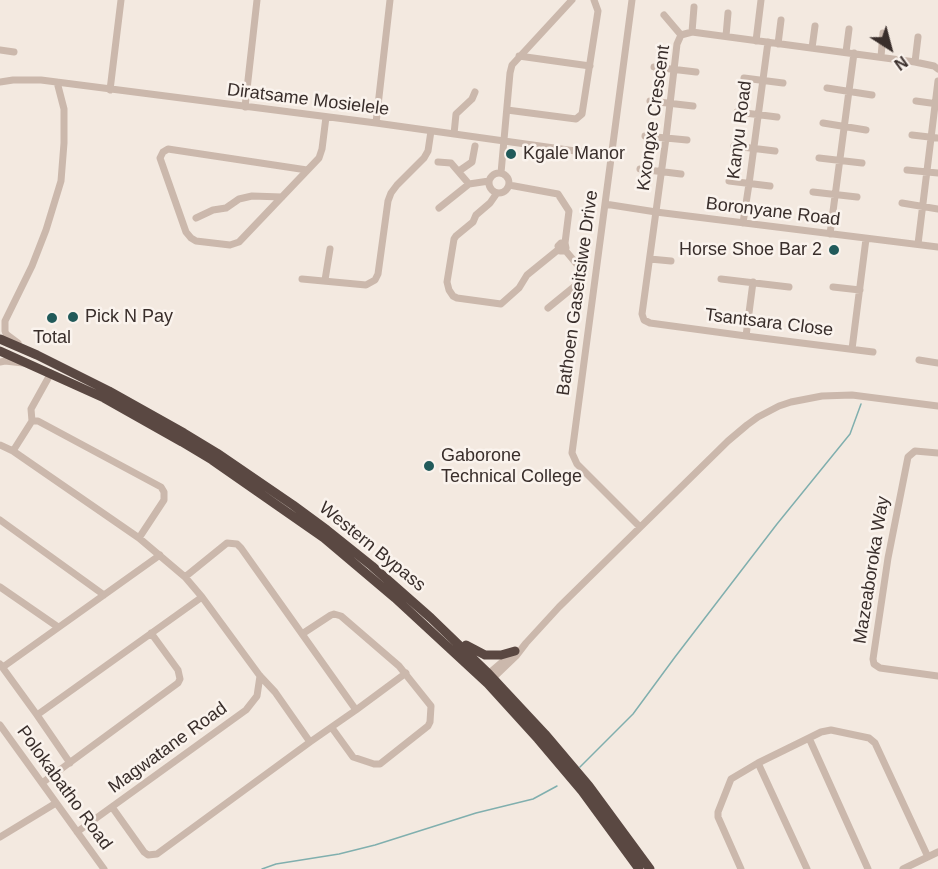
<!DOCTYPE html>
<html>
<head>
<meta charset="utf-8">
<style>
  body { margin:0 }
  #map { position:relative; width:938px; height:869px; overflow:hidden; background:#f3e9e0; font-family:Arial,sans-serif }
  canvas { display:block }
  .north { position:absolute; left:860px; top:18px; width:60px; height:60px; -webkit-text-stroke:4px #faf3ed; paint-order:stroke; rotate:144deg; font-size:16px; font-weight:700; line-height:24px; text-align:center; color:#392e2b }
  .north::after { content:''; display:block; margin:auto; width:21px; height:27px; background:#392e2b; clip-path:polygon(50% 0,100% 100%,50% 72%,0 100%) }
</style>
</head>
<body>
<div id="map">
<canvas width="938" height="869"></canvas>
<div class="north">N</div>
</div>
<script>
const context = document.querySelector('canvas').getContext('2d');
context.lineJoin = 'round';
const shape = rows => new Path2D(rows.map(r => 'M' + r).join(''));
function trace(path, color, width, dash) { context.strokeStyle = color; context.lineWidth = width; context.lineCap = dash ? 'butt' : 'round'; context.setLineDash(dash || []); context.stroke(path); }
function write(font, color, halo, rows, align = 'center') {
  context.font = font + ' Arial,sans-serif'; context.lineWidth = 5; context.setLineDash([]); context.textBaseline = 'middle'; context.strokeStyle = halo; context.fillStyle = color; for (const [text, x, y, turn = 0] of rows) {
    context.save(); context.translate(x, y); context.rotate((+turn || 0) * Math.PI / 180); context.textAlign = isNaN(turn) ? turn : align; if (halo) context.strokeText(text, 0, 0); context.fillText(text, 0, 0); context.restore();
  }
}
trace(shape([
  [580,767,633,714,675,657,777,524,850,434,861,404],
  [262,869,276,864,339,854,375,845,476,813,533,799,557,786]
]), '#80afae', 1.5);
trace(shape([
  [632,0,572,453,577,464,640,527],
  [664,15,681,35],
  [692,32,694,7],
  [726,36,728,13],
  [756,41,761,0],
  [778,44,781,20],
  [812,48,815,26],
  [0,50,14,52],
  [846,52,849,29],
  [519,56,590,66],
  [881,57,883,33],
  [915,62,918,37],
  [654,67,696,72],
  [744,78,783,83],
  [0,82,13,80,41,80,376,123,611,156],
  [827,88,872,95],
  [110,90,121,0],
  [650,101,693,106],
  [916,101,938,104],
  [245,107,257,0],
  [507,110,576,119,582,114,598,11,594,0],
  [737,112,777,117],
  [376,123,390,0],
  [823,123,866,130],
  [454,134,456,114,472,99,475,92],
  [912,135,938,138],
  [645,136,687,140],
  [734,146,775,151],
  [819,158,862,163],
  [438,162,451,163,469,184],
  [640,169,681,174],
  [307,170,168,149,163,152,160,158,186,232,191,238,196,241,230,245,239,242,319,158,322,149,326,117],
  [907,170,938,173],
  [459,171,472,162,475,146],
  '489 183a10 10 0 1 1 20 0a10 10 0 1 1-20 0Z',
  [501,173,510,73,512,65,572,0],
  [729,181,770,186],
  [509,185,558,194,569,211,565,243,566,248,564,251,560,251,558,246,561,243,565,243],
  [813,192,857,197],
  [497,193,490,203,476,215,473,222,456,236,454,239,447,282,449,290,453,296,457,298,501,304,519,288,527,275,559,249],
  [902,203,938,209],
  [605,204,656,212,938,247],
  [439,208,469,184,489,181],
  [196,218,213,210,226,208,239,199,252,196,282,197],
  [743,223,749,184,768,42],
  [830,234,854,53],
  [918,244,938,81],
  [650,259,671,261],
  [302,279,366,285,375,280,378,274,388,201,391,193,397,185,424,158,428,151,431,131],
  [721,279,789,287],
  [325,280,330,249],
  [833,287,860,290],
  [548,308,575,286,578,281,580,268,565,250],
  [746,336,753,282],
  [18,343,6,334,5,331,5,321,32,266,46,230,61,181,64,143,64,109,57,82],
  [852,349,866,239],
  [873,352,746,336,650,323,644,320,642,314,666,138,677,44,681,35,692,32,915,62,934,66,938,69],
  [919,360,938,363],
  [0,362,5,361,23,363],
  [32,421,31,409,51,373],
  [0,445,13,451,139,538,185,577,202,597,260,676,275,692,310,742],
  [13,451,32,421,38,421,161,487,164,492,164,500,139,538],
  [938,453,915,451,908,457,888,558,873,659,874,664,880,668,938,676],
  [0,520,104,595],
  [185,577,227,543,237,544,241,548,356,710],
  [0,587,58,627],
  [302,634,331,615,334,614,341,616,399,666,431,706,430,722,428,726,380,764,374,764,353,757,332,728],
  [0,664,37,715,70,763],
  [3,667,160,555],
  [486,676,514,652],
  [490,681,516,656,526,643,559,607,728,441,747,425,758,417,779,406,791,402,822,396,852,395,938,406],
  [37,715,202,597],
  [0,725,104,869],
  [809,738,868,869],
  [758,763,807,869],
  [42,783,178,683,180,679,178,670,151,633],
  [112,807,144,852,148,855,157,854,310,742,356,710,406,673],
  [77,832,246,710,257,696,260,676],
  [0,837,56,803],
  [741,869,718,817,718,812,731,779,758,763,809,738,821,732,831,730,869,738,875,743,928,857],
  [903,869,938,852]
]), '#cbb8ac', 7);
trace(shape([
  [0,339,37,355,109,391,184,433,217,453,293,505,327,530,372,566,431,618,489,674,545,734,589,786,650,869],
  [0,351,104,398,182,442,212,460,324,538,395,598,488,684,538,739,582,791,639,869],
  [466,645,485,655,501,655,515,651]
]), '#5a4842', 9);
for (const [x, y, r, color] of [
  [511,154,6,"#215a5a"],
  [834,250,6,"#215a5a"],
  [73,317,6,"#215a5a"],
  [52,318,6,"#215a5a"],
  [429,466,6,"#215a5a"]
]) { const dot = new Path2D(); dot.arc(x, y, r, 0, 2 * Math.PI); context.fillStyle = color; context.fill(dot); trace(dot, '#faf3ed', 2); }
write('18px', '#392e2b', '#faf3ed', [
  ["Diratsame Mosielele",308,100,7],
  ["Kxongxe Crescent",654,118,-82],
  ["Kanyu Road",740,130,-83],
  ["Boronyane Road",773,212,7],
  ["Bathoen Gaseitsiwe Drive",578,293,-82],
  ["Tsantsara Close",769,323,7],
  ["Western Bypass",372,547,39],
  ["Mazeaboroka Way",872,570,-81],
  ["Magwatane Road",168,748,-36],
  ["Polokabatho Road",64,788,54]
]);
write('18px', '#392e2b', '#faf3ed', [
  ["Kgale Manor",523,154],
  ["Horse Shoe Bar 2",822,250,"right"],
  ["Pick N Pay",85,317],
  ["Total",52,338,"center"],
  ["Gaborone",441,456],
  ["Technical College",441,477]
], 'left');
</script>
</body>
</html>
